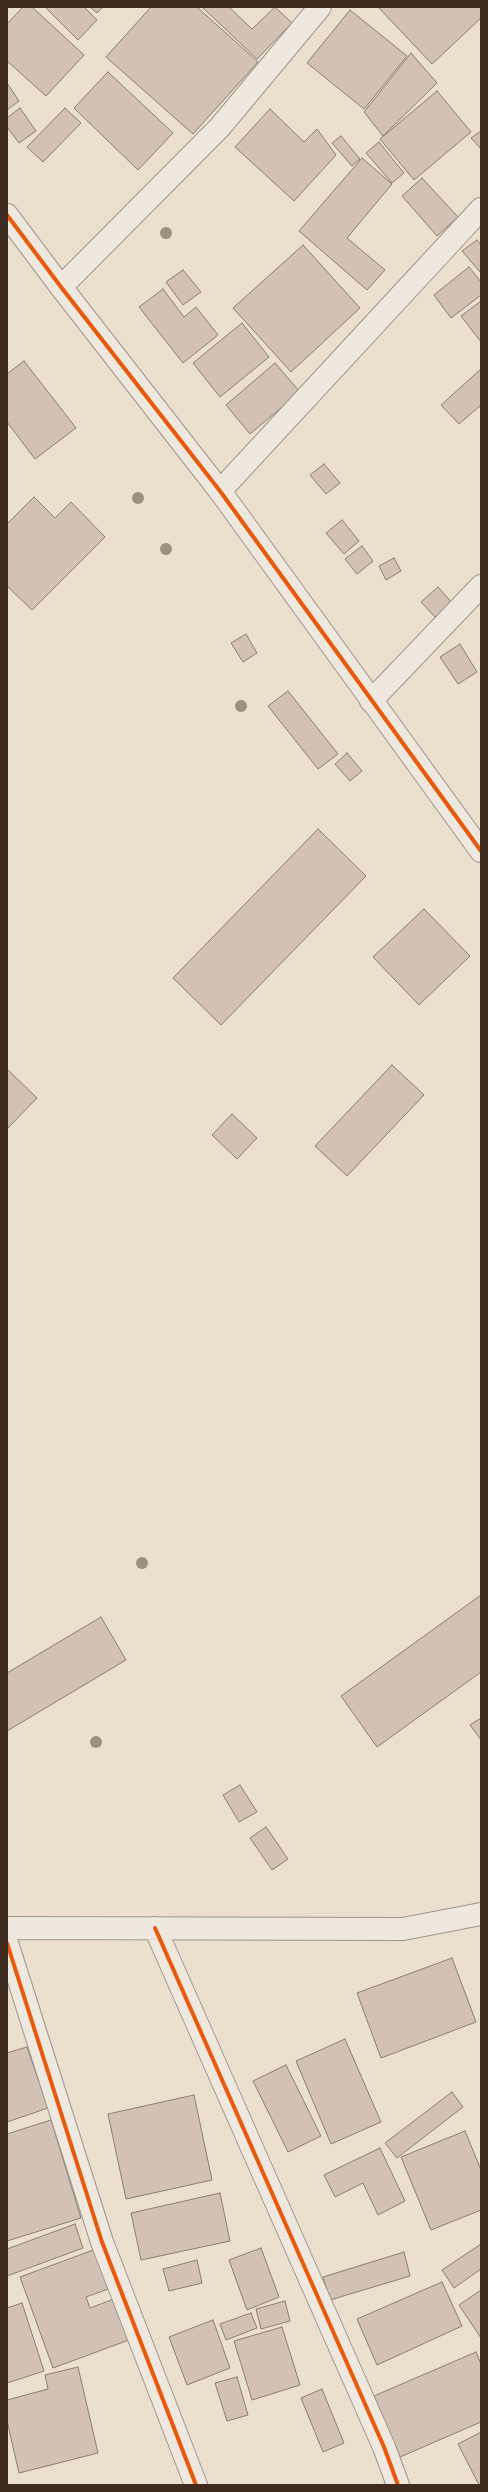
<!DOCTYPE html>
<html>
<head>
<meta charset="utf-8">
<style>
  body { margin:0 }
  #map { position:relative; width:488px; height:2492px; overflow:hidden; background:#ebdfce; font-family:Alegreya,serif }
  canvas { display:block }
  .frame { position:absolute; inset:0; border:8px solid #3f2a20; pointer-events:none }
</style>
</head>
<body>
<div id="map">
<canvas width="488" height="2492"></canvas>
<div class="frame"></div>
</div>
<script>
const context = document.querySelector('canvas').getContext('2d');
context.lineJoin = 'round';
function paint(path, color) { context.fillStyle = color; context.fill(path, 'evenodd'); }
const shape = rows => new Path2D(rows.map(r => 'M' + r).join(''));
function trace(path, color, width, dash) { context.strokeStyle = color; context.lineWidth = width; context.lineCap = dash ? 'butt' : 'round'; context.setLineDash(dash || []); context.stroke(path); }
const building = shape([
  [23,7,32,7,84,55,46,96,7,61,7,24,23,7],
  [45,7,84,7,97,20,78,40,45,7],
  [90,7,103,7,97,13,90,7],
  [151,7,197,7,258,62,193,134,106,57,151,7],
  [202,7,229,7,252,29,275,7,292,23,257,59,202,7],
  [378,7,481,7,481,18,432,64,378,7],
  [350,10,407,56,364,109,307,63,350,10],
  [411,53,437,83,383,136,364,112,411,53],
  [108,72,173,133,138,170,74,108,108,72],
  [7,83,19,101,7,110,7,83],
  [437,91,471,132,414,180,380,139,437,91],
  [20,108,36,131,19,143,7,127,7,118,20,108],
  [65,108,81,123,43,162,27,147,65,108],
  [270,109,304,142,317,129,336,155,294,201,235,147,270,109],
  [481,131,481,149,471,138,481,131],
  [341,136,360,159,352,166,332,143,341,136],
  [379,142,404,173,392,183,366,153,379,142],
  [362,158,392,184,347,238,385,270,367,290,299,231,362,158],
  [422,178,458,217,437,236,402,196,422,178],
  [477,240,481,245,481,273,462,251,477,240],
  [303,245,360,308,291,372,233,308,303,245],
  [469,267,481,282,481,295,451,318,434,295,469,267],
  [183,270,201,292,183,305,166,282,183,270],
  [163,289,184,317,196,307,218,335,183,363,139,307,163,289],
  [481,301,481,342,461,316,481,301],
  [242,323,269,357,220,397,193,363,242,323],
  [24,361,76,428,35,459,7,422,7,374,24,361],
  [275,363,300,392,250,434,226,405,275,363],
  [481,369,481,405,459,424,441,405,481,369],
  [324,464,340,483,326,494,310,475,324,464],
  [34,497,55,518,71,502,105,537,32,610,7,586,7,524,34,497],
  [342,520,359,541,344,554,326,533,342,520],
  [362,546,373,561,357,574,345,559,362,546],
  [394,558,401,571,386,580,379,566,394,558],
  [438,587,452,603,435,617,421,602,438,587],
  [246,634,257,653,243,662,231,643,246,634],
  [460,644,477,672,458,684,440,657,460,644],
  [288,691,338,754,318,769,268,706,288,691],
  [347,753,362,771,350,781,335,764,347,753],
  [318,829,366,876,221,1025,173,978,318,829],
  [424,909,470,956,419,1005,373,957,424,909],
  [392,1065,424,1095,347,1176,315,1146,392,1065],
  [7,1069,37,1098,7,1129,7,1069],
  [232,1114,257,1138,237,1159,212,1135,232,1114],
  [481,1595,481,1672,377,1747,341,1696,481,1595],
  [101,1617,126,1660,7,1731,7,1673,101,1617],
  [481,1718,481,1740,470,1725,481,1718],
  [240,1785,257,1812,239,1822,223,1795,240,1785],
  [266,1827,288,1859,272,1870,250,1838,266,1827],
  [452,1958,476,2022,381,2058,357,1993,452,1958],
  [345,2039,381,2122,331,2144,296,2061,345,2039],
  [27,2047,48,2108,7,2122,7,2053,27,2047],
  [286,2065,321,2136,288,2152,253,2081,286,2065],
  [452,2092,463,2107,397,2158,385,2143,452,2092],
  [194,2095,212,2180,126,2199,108,2114,194,2095],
  [51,2120,81,2218,7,2241,7,2134,51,2120],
  [465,2131,481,2170,481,2210,431,2230,401,2157,465,2131],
  [380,2148,405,2201,378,2215,363,2183,335,2197,324,2175,380,2148],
  [220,2193,230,2241,141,2260,131,2213,220,2193],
  [75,2224,83,2248,7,2276,7,2249,75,2224],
  [481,2244,481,2269,454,2288,442,2270,481,2244],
  [261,2248,279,2297,247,2310,229,2260,261,2248],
  [96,2249,111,2288,86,2297,90,2308,114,2299,129,2340,53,2368,20,2277,96,2249],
  [404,2252,410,2276,330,2300,323,2277,404,2252],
  [197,2260,202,2283,169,2291,163,2269,197,2260],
  [442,2282,462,2326,377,2365,357,2319,442,2282],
  [481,2290,481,2338,459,2305,481,2290],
  [285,2301,290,2321,261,2329,256,2309,285,2301],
  [22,2303,44,2371,7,2383,7,2308,22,2303],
  [251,2313,257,2328,226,2340,220,2324,251,2313],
  [213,2320,230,2368,187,2385,169,2337,213,2320],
  [282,2327,300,2385,252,2400,234,2341,282,2327],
  [476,2352,481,2364,481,2422,400,2457,374,2396,476,2352],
  [78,2367,98,2453,19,2473,7,2421,7,2400,48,2389,45,2375,78,2367],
  [237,2377,248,2415,227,2421,215,2383,237,2377],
  [322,2389,344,2443,323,2452,301,2398,322,2389],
  [481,2432,481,2485,479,2485,458,2444,481,2432]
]);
paint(building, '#d3c1b5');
trace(building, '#877e74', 1);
const minor = shape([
  [61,287,220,127,320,7],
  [220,491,481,209],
  [371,701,481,586],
  [7,1928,403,1929,481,1914],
  [155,1928,384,2447,398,2485],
  [7,1943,102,2242,196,2485]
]);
const tertiary = shape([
  [7,215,61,287,220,491,481,851]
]);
trace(minor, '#9f968b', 24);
trace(tertiary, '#9f968b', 24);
trace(minor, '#eee8df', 22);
trace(tertiary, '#eee8df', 22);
trace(shape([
  [7,215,61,287,220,491,481,851],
  [155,1928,384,2447,398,2485],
  [7,1943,102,2242,196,2485]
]), '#e8590c', 4);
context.fillStyle = '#9d907e';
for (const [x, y] of [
  [166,233],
  [138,498],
  [166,549],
  [241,706],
  [142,1563],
  [96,1742]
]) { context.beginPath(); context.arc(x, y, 6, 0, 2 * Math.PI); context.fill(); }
</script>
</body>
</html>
